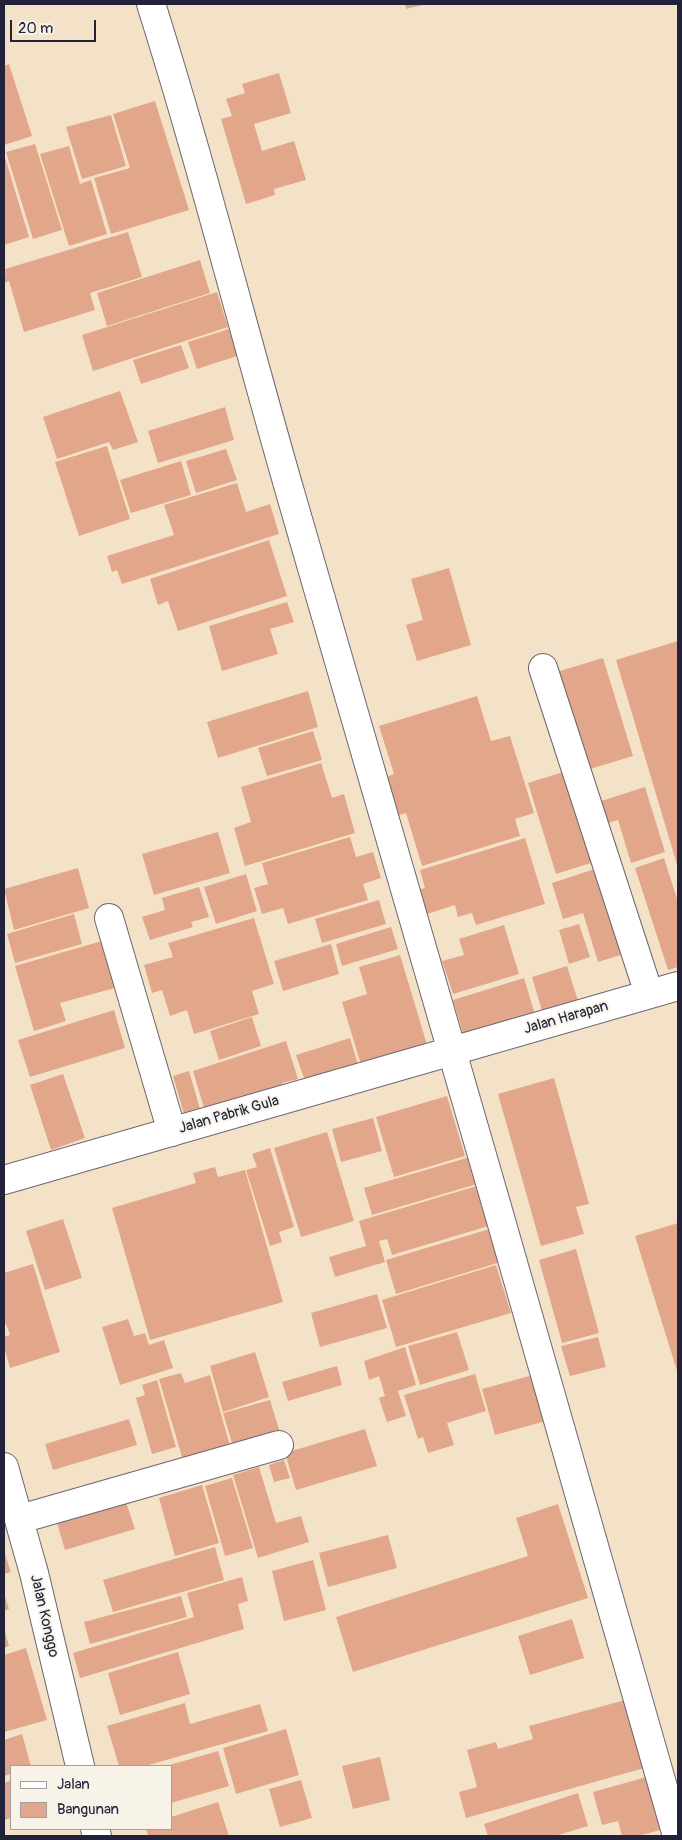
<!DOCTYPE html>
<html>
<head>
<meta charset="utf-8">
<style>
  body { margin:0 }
  #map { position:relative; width:682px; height:1840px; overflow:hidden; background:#f4e2c8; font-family:Pangolin,sans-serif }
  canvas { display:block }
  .frame { position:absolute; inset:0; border:5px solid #22223b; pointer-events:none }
  .legend { position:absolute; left:10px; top:1765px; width:162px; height:65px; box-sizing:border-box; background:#f7f3e8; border:1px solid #a29fa3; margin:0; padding:6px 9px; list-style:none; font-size:15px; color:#22223b }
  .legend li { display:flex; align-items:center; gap:10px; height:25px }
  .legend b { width:25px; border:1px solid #a29fa3 }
  .scale { position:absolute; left:10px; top:20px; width:86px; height:22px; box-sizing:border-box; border:2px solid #22223b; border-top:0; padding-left:6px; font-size:15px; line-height:18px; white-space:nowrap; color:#22223b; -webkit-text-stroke:4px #f7f3e8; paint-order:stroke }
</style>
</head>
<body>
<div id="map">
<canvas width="682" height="1840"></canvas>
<div class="frame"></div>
<ul class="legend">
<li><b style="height:6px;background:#fff"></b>Jalan</li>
<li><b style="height:14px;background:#e2a78b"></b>Bangunan</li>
</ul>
<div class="scale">20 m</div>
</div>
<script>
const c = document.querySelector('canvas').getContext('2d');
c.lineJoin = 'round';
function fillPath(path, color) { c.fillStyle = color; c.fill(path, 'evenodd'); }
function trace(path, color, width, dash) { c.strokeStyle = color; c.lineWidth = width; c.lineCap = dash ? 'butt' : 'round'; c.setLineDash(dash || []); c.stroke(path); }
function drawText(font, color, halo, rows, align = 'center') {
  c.font = font + ' Pangolin,sans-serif'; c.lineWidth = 4; c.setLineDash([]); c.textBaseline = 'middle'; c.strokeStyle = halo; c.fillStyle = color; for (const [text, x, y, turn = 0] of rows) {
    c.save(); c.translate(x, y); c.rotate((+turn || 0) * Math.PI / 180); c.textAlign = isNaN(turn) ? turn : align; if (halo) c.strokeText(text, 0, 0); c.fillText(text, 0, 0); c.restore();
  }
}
fillPath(new Path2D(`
  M405,4h22l-21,5z
  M9,64l23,72 -28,9v-79z
  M279,73l12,40 -37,11 8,27 32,-10 12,39 -32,9 1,6 -29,9 -25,-85 11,-3 -6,-17 19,-6 -3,-9z
  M155,101l34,109 -78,24 -17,-56 36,-10 -17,-54z
  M111,115l15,51 -44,13 -16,-52z
  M35,144l27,86 -29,9 -27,-87z
  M69,146l11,38 11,-4 16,54 -38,12 -29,-92z
  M4,154l25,83 -25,8z
  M128,232l14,45 -52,16 5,17 -71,22 -15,-51 -5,2v-15l3,10 -2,-9z
  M200,260l10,33 -103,33 -10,-33z
  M217,292l11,35 -135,44 -11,-36z
  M229,329l8,27 -40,13 -9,-27z
  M181,345l8,23 -48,16 -8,-24z
  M120,391l18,51 -25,8 -4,-8 -52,17 -14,-42z
  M225,407l9,33 -76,23 -10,-32z
  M107,446l23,73 -51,17 -24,-74z
  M226,449l11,31 -41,13 -10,-32z
  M181,461l10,34 -60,18 -11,-33z
  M237,483l9,29 24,-8 9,30 -157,50 -5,-14 -5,2 -5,-16 67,-21 -10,-30z
  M269,540l18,56 -109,35 -10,-30 -10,4 -8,-26z
  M449,568l22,77 -54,16 -11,-36 17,-5 -12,-41z
  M287,602l7,20 -24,7 8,25 -56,17 -13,-45z
  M678,641v227l-62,-208z
  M603,658l30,98 -53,16 -30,-98z
  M308,691l10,36 -100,31 -11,-36z
  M477,696l14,45 19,-5 24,77 -19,6 5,17 -98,30 -16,-53 -10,3 -12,-38 10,-4 -15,-48z
  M313,731l9,29 -55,16 -9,-28z
  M321,763l11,35 12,-4 11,39 -110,33 -11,-38 17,-6 -10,-35z
  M566,771l28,91 -38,12 -28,-91z
  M645,787l20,65 -34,11 -13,-43 -17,5 -6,-22z
  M218,832l12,41 -76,22 -12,-41z
  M350,837l6,20 17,-5 8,26 -18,6 5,16 -80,24 -5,-16 -21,6 -8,-26 14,-4 -6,-21z
  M525,838l20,66 -69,21 -4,-12 -14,4 -3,-12 -31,10 -8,-25 9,-2 -5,-18z
  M664,858l14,44v65l-10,3 -33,-102z
  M601,867l26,86 -29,9 -15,-49 -20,6 -11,-36z
  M78,868l11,40 -75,22 -10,-41z
  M246,874l11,37 -41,13 -12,-37z
  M199,887l10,30 -18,5 2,5 -43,13 -8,-23 23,-7 -3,-12z
  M379,900l7,24 -64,19 -7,-24z
  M74,914l8,30 -67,19 -8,-29z
  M254,918l20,66 -22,7 7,23 -65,20 -7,-24 -17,6 -8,-26 -10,3 -8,-28 29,-8 -5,-14z
  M579,924l11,33 -21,7 -10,-34z
  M504,925l15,49 -66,20 -11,-33 22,-6 -5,-16z
  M391,927l7,22 -56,17 -6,-22z
  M109,939l13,47 -62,17 6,18 -32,10 -19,-65z
  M331,944l8,30 -56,17 -9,-30z
  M400,955l28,93 -66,20 -20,-66 25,-8 -8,-27z
  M567,966l13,41 -36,11 -12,-41z
  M524,978l12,40 -71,22 -12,-40z
  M114,1010l11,38 -95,29 -12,-37z
  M252,1017l9,29 -42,14 -9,-29z
  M350,1038l9,30 -53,16 -10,-29z
  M286,1041l12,38 -16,4 3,9 -42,13 -2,-9 -37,12 -11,-37z
  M189,1071l11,38 -16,5 -11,-38z
  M63,1074l22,64 -34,12 -21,-65z
  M554,1078l35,126 -13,3 8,27 -43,12 -43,-152z
  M447,1096l18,60 -71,21 -18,-60z
  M373,1118l9,33 -41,11 -9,-33z
  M327,1132l27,89 -53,16 -27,-89z
  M270,1148l24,79 -15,5 3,10 -12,4 -24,-76 11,-3 -5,-13z
  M470,1157l7,27 -105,31 -8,-27z
  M215,1167l3,10 27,-7 38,132 -133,38 -38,-132 84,-25 -3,-10z
  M480,1185l12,40 -100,30 -5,-16 -8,2 6,21 -50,15 -6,-20 37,-11 -7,-25z
  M63,1219l19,59 -37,12 -19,-59z
  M678,1223v151l-43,-138z
  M493,1228l11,33 -108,33 -10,-34z
  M576,1249l23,84 -37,10 -23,-83z
  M33,1264l27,88 -50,16 -6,-21v-10l6,-2 -4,-11h-2v-51z
  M496,1265l15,48 -115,34 -14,-47z
  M377,1294l10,34 -67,19 -9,-34z
  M128,1319l6,17 11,-3 4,12 15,-5 9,28 -53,17 -18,-58z
  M457,1332l12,38 -49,15 -12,-39z
  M598,1337l8,30 -36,9 -9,-30z
  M405,1347l11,38 -18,6 8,25 -19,6 -8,-24 6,-2 -6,-20 -10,4 -5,-19z
  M255,1352l14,45 -46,15 -13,-46z
  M337,1366l5,19 -54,16 -6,-19z
  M181,1373l4,10 25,-8 22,78 -47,14 -26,-88z
  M475,1374l11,37 -39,12 7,22 -26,8 -5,-16 -5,2 -14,-44z
  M533,1375l13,46 -51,14 -13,-46z
  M157,1380l19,67 -24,7 -16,-56 9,-3 -3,-10z
  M270,1400l12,39 -47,14 -12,-40z
  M129,1419l8,26 -84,25 -8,-26z
  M365,1429l12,37 -81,24 -11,-37z
  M284,1460l6,18 -16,4 -5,-17z
  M259,1467l17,56 25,-7 8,26 -51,16 -25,-83z
  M232,1478l21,70 -28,8 -20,-70z
  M202,1485l17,58 -44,13 -16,-58z
  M126,1502l9,27 -70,21 -8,-27z
  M558,1504l30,94 -235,74 -17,-55 192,-61 -12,-38z
  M388,1535l9,33 -69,19 -9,-34z
  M215,1547l9,33 -111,32 -10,-32z
  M4,1551l7,21 -7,2z
  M313,1560l13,50 -42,11 -12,-50z
  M242,1577l6,24 -10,3 6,25 -164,49 -7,-25 121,-36 -7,-24z
  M4,1593l5,16 -5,2z
  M181,1596l6,21 -97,27 -6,-22z
  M572,1619l12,39 -54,17 -12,-39z
  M4,1628l5,18 -5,2z
  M26,1648l21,72 -43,12v-77z
  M178,1652l12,42 -70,21 -12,-42z
  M629,1699l19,68 -182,51 -7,-26 18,-5 -10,-37 29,-8 2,7 35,-10 -4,-13z
  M185,1703l5,21 70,-20 8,27 -123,35h-26l-12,-40z
  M286,1729l13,46 -63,19 -13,-46z
  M22,1734l9,32h-20v8l-7,2v-36z
  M218,1751l11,35 -58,17v-37h-5z
  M380,1757l10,43 -37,9 -11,-43z
  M657,1774l14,53 -33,9h-16l-4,-15 -16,4 -9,-33z
  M11,1780v38l-7,2v-37z
  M301,1780l11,38 -32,9 -11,-38z
  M578,1793l10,33 -33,10h-67l-4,-12z
  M218,1802l11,34h-84l3,-1 -2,-6h25v-12z`), '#e2a78b');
const minor = new Path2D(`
  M151,4c51,161 92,325 139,488 131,447 259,896 387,1344
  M543,668l106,326
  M109,918l63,214
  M4,1180l674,-194
  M4,1467l30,106 46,193
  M20,1519l259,-74
  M95,1829l2,7`);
trace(minor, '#6c656c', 30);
trace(minor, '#fff', 28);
drawText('15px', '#22223b', '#f7f3e8', [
  ["Jalan Harapan",566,1018,-16],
  ["Jalan Pabrik Gula",229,1115,-16],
  ["Jalan Konggo",44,1616,77]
]);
</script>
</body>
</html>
